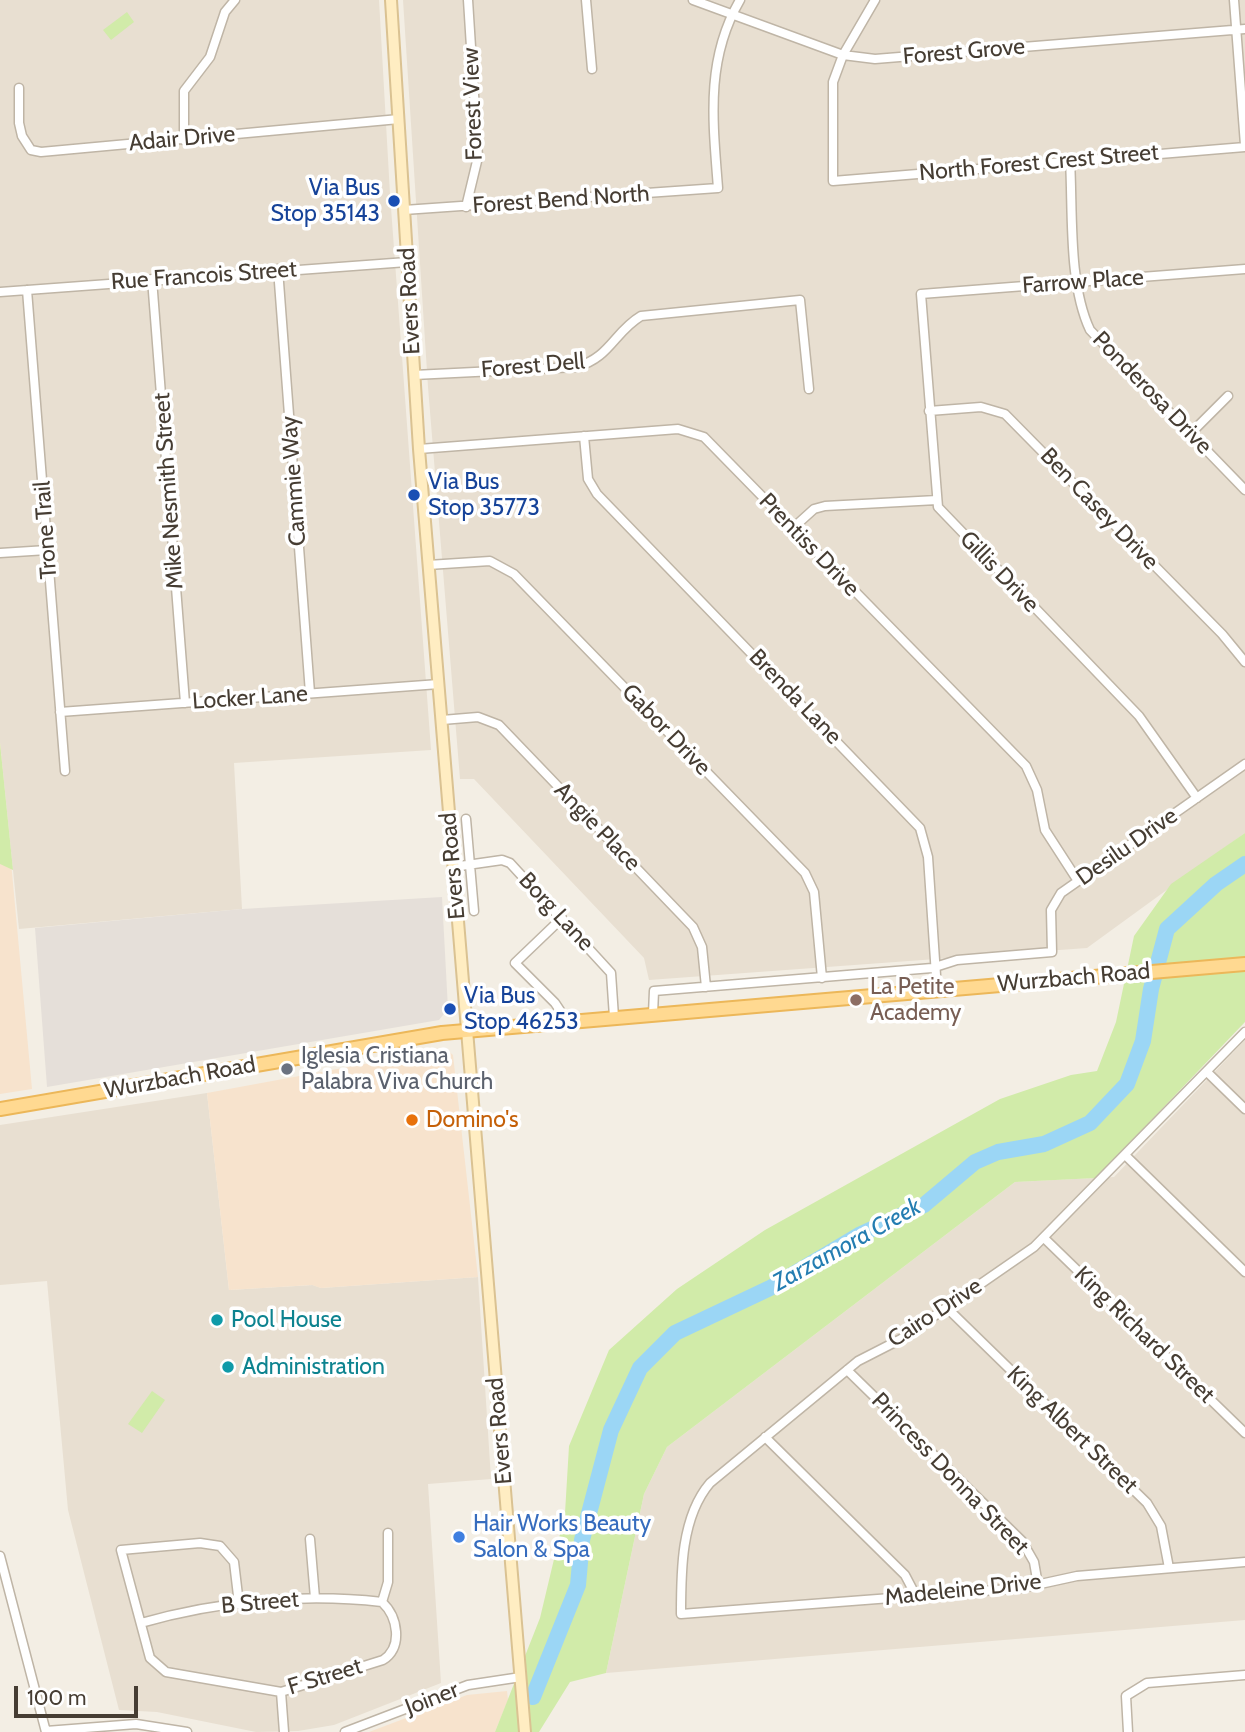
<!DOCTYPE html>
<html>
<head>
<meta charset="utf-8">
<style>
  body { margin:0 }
  #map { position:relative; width:1245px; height:1732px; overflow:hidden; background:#f3eee4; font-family:Cabin,sans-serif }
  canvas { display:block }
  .scale { position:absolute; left:14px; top:1686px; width:124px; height:32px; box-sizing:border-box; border:4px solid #463d33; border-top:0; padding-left:9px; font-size:21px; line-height:24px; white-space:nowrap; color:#463d33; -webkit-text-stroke:5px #fff; paint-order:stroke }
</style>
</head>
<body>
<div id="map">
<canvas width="1245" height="1732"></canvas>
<div class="scale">100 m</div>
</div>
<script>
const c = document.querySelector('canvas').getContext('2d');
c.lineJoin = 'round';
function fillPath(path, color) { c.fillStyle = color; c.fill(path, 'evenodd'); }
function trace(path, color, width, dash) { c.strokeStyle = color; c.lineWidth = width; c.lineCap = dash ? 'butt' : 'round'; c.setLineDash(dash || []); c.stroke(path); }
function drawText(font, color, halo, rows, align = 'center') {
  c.font = font + ' Cabin,sans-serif'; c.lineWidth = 7; c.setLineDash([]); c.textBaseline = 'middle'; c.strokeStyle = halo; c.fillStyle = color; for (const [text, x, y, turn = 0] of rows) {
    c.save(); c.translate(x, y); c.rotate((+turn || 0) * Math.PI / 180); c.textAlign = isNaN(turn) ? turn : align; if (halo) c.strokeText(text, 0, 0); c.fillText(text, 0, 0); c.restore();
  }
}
fillPath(new Path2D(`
  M0,0h379l11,194 41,556 -197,13 8,146 -223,20 -19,-186z
  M403,0h842v833l-158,115 -438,32 -5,-22 -170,-179h-14l-32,-392z
  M1245,1040v580l-639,53 38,-179 23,-47 348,-265 99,-5z
  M207,1093l22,197 84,-5 8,3 157,-11 13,202 -63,5 13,199 -107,42 -36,6 -42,1 -99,-20 -38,-2 -51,-200 -21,-229 -47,4v-160z`), '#e8dfd1');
fillPath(new Path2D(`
  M0,743l32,346 -32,5z
  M446,1049l7,6 25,222 -157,11 -9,-3 -83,5 -22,-197z
  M507,1691l1,9 -13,32h-126l98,-37z`), '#f7e3cd');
fillPath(new Path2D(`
  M442,897l6,112 -9,11 -392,67 -12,-159 207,-19z`), '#e5dfd9');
fillPath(new Path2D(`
  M127,12l7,10 -23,18 -8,-10z
  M0,743l13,127 -13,-6z
  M1245,833v189l-149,156 -81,4 -348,265 -23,47 -38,179 -36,9 -31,50h-44l45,-114 25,-105 4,-67 40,-96 68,-61 88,-59 235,-131 71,-24 26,-4 19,-49 18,-86 37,-52z
  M152,1391l13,9 -23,33 -14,-9z`), '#d1eba9');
trace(new Path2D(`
  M533,1697l45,-112 4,-45 29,-110 29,-62 35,-35 95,-45 89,-53 65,-30 51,-43 23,-10 46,-8 46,-21 37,-39 16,-43 8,-52 16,-60 49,-45 29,-20`), '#9bd6f5', 16);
const street = new Path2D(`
  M586,0l6,69
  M693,0l150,55 32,4 370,-30
  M875,0l-32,55 -10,27v99l412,-34
  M1234,0l11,145
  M19,88v35l3,13 9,14 10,2 358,-33
  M184,140v-49l26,-34 15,-45 10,-12
  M1070,160c3,52 -2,123 20,170l155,160
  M466,207l12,-50 -10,-157
  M404,210l314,-22c-5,-66 -13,-128 22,-188
  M278,269l32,424
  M152,279l33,424
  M27,290l38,481
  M0,292l407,-30
  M414,375l162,-8c34,-9 38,-35 65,-51l159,-16 9,89
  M929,411l52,-4 24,7 217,220 23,28
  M1190,434l38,-38
  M584,436l4,43 9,15 323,334 8,29 9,133
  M419,449l259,-20 26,8 322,329 11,24 8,40 33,51
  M793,528l21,-19 11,-3 112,-6
  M0,553l47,-3
  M428,565l62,-4 24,13 291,299 9,19 8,86
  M60,712l379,-28
  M442,720l36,-3 21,8 194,202 9,20 4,40
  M1197,798l-58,-82 -201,-209 -17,-213 324,-25
  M466,819l8,92
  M453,867l49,-7 8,3 101,110 3,44
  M562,918l-47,45 40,40 12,18
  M653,1014l1,-23 278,-23 25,-8 95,-8 -1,-42 10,-17 184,-129
  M1245,1032l-211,215 -133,92 -43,22 -148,122c-29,34 -29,88 -29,131l341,-26 55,-12 168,-14
  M1207,1072l38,37
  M1125,1155l120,117
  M1044,1238l201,195
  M947,1308l200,195 14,23 8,42
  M847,1370l175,171 12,21 4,23
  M765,1437l140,138 11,21
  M310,1539l5,59
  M0,1556l46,176
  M382,1602l6,-20v-49
  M239,1604l-5,-42 -14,-16 -20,-3 -79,7 29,108 16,14 115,20 102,-32c20,-13 15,-43 -1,-58
  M141,1623c77,-22 161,-30 241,-21
  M281,1692l3,40
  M46,1731l90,-7 51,8
  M345,1732l123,-47 53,-8
  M1128,1732l-2,-36 21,-13 98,-8`);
const secondary = new Path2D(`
  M391,0l28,449 106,1283`);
const primary = new Path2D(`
  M0,1109l442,-76 803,-69`);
trace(street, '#bfb5a6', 11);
trace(secondary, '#dac292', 14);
trace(primary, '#ecb759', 16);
trace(street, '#fff', 8);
trace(secondary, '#ffedc2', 10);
trace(primary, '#ffd991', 12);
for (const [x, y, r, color] of [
  [394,201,7,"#1a4fb4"],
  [414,495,7,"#1a4fb4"],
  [856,1000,7,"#8d6e63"],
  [450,1009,7,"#1a4fb4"],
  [287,1069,7,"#6b7280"],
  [412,1120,7,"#e8710a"],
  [217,1320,7,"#0f9aa8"],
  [228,1367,7,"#0f9aa8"],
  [459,1537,7,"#3f7fe0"]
]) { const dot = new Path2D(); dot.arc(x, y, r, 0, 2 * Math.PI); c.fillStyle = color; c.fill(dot); trace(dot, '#fff', 2.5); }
drawText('23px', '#463d33', '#fff', [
  ["Forest Grove",964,52,-5],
  ["Forest View",473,104,-92],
  ["Adair Drive",182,139,-5],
  ["North Forest Crest Street",1039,163,-5],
  ["Forest Bend North",561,200,-4],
  ["Rue Francois Street",204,276,-4],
  ["Farrow Place",1083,282,-4],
  ["Evers Road",410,301,-93],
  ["Forest Dell",533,366,-5],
  ["Ponderosa Drive",1152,393,46],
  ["Cammie Way",294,481,-94],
  ["Mike Nesmith Street",169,491,-94],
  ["Ben Casey Drive",1099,509,46],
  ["Trone Trail",46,530,-94],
  ["Prentiss Drive",809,545,46],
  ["Gillis Drive",999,572,46],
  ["Brenda Lane",795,697,46],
  ["Locker Lane",250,698,-4],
  ["Gabor Drive",666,730,46],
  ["Angie Place",597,827,46],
  ["Desilu Drive",1127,847,-35],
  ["Evers Road",453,866,-95],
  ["Borg Lane",556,912,47],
  ["Wurzbach Road",1074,978,-5],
  ["Wurzbach Road",180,1078,-10],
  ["Cairo Drive",935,1313,-33],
  ["King Richard Street",1144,1335,44],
  ["King Albert Street",1072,1430,44],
  ["Evers Road",500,1431,-95],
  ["Princess Donna Street",950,1474,46],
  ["Madeleine Drive",963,1590,-6],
  ["B Street",260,1603,-5],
  ["F Street",325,1677,-17],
  ["Joiner",432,1699,-21]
]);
drawText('23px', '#164399', '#fff', [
  ["Via Bus",380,188,"right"],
  ["Stop 35143",380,214,"right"],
  ["Via Bus",428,482],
  ["Stop 35773",428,508],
  ["Via Bus",464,996],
  ["Stop 46253",464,1022]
], 'left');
drawText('23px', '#785e54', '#fff', [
  ["La Petite",870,987],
  ["Academy",870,1013]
], 'left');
drawText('23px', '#5b616d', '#fff', [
  ["Iglesia Cristiana",301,1056],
  ["Palabra Viva Church",301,1082]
], 'left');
drawText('23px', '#c56008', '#fff', [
  ["Domino's",426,1120]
], 'left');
drawText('23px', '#0d838f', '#fff', [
  ["Pool House",231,1320],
  ["Administration",242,1367]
], 'left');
drawText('23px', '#366cbe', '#fff', [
  ["Hair Works Beauty",473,1524],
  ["Salon & Spa",473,1550]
], 'left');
drawText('italic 24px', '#247db1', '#fff', [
  ["Zarzamora Creek",847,1245,-29]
]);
</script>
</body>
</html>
